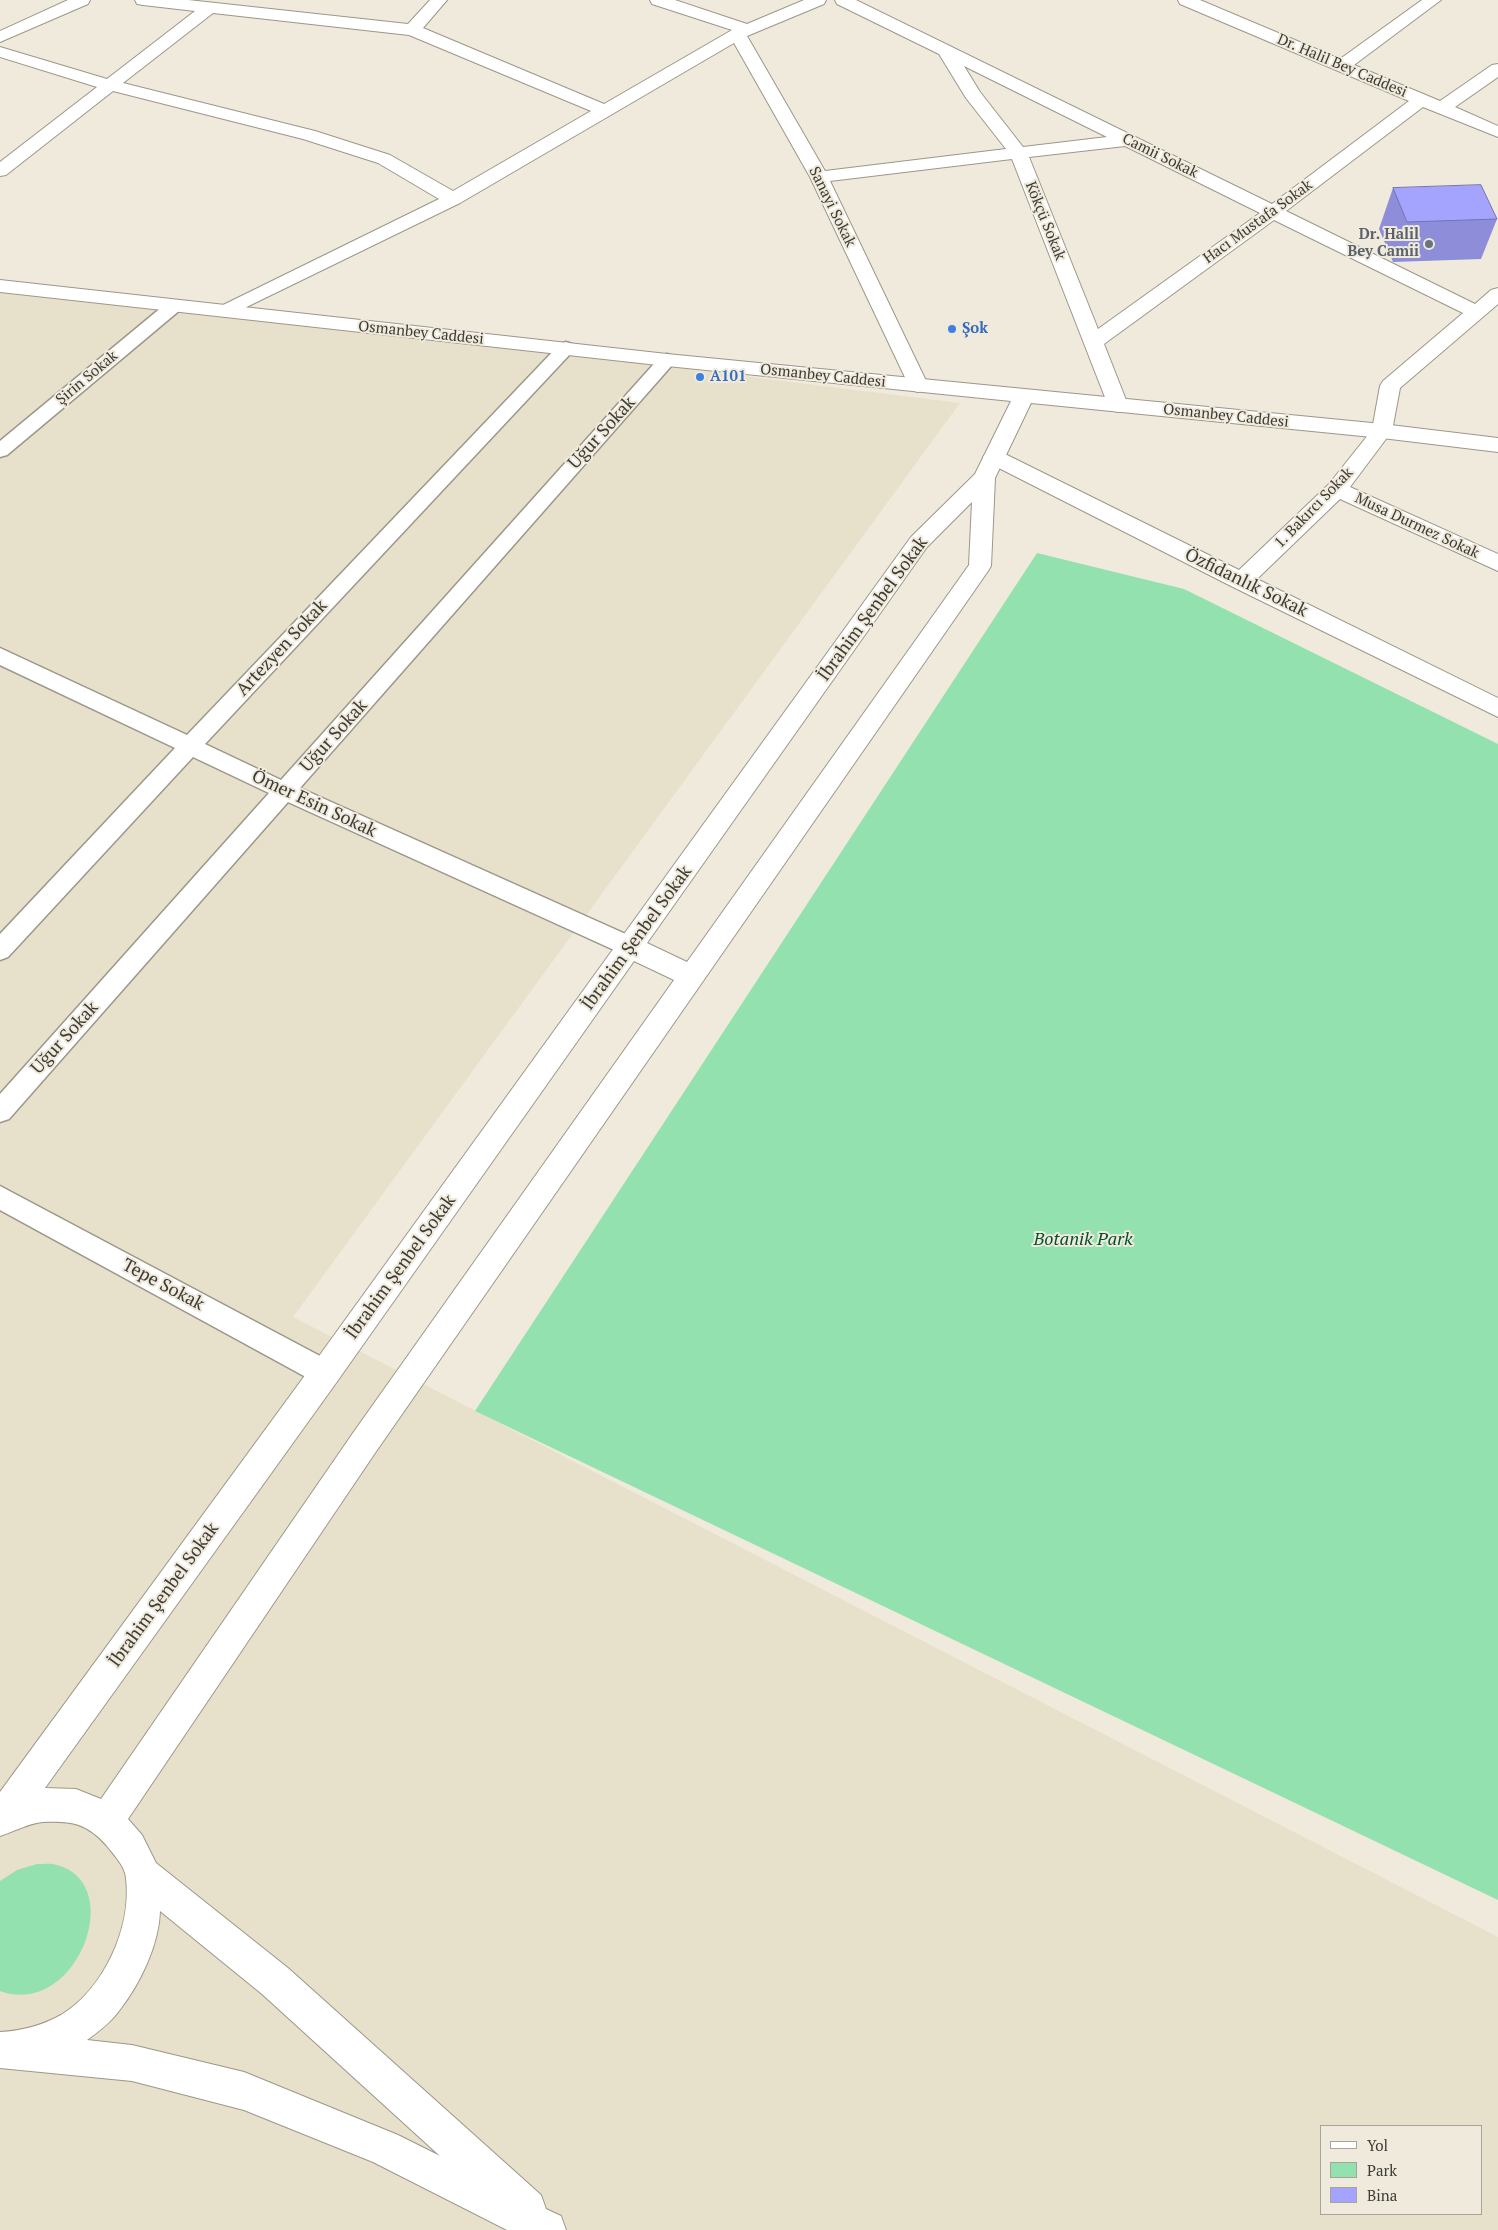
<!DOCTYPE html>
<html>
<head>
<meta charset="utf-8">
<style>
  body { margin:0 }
  #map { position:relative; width:1498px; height:2230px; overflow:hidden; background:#efeadb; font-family:"PT Serif",serif }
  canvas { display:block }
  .legend { position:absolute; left:1320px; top:2125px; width:162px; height:90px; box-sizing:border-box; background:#efeadb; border:1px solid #a8a499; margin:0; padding:6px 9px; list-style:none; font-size:15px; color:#3d3b36 }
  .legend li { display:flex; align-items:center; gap:10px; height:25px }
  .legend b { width:25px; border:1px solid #a8a499 }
</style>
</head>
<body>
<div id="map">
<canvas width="1498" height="2230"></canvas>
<ul class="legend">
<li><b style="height:6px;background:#fff"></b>Yol</li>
<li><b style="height:14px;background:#93e1ae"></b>Park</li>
<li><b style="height:14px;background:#a4a4fe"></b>Bina</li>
</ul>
</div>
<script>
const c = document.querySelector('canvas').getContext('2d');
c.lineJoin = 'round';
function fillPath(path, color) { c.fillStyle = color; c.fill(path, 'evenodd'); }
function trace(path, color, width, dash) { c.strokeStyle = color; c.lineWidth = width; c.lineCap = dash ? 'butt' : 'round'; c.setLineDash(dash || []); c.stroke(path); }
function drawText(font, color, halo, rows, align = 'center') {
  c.font = font + ' "PT Serif",serif'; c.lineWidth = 4; c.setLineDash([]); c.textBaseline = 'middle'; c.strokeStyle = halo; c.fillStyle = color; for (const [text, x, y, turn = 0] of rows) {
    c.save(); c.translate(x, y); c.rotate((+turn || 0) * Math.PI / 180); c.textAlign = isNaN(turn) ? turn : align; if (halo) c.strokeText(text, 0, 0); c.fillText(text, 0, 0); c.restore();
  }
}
fillPath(new Path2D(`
  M0,284l960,119 -667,914 1205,620v293h-1498zM1322,2126h160v88h-160z`), '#e7e0ca');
fillPath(new Path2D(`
  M1037,553l147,36 314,155v1156l-1023,-489z
  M37,1864c6,0 14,-1 20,1 71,19 19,154 -57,126v-110l17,-11z`), '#93e1ae');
const service = new Path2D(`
  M174,301l6,1 3,4 -3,4 -173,145 -7,2v-16l168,-139z
  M566,342l6,2 3,4 -3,4 -367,392 76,36 380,-424 6,-2 6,2 3,4 -3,4 -373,424 339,152 4,7 -4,7 -8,3 -8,-3 -335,-152 -279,317 -9,3v-28l269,-301 -76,-36 -185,200 -8,3v-26l175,-186 -175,-83v-17l187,87 373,-391z
  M0,1186l335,178 4,9 -4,9 -10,4 -10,-4 -315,-172z`);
const minor = new Path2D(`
  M68,0h22l-2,4 -88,38v-11z
  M135,0h53l220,24 22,-24h17l-24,28 181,76 128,-74 -80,-26 -2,-4h25l72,24 57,-24h22l-2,4 -77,32 78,135 181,-22 -40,-51 -27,-44 -102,-50 -2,-4h21l416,204 137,-103 -229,-97 -2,-4h22l140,59 82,-59h19l-87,65 86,36 52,-36 6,-1v13l-43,30 43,19v11l-75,-30 -137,104 189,93 16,-14 7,-2v16l-98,84 -8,43 -42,56 148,67v17l-158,-72 -83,80 241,119v19l-265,-130 -246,-125 -4,-5 4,-5 7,-2 7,2 238,118 90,-86 43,-54 8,-44 3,-5 80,-68 -189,-93 -170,124 24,61 -3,5 -7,2 -7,-2 -3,-5 -96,-246 -182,22 98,204 -3,5 -7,2 -7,-2 -101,-213 -76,-134 -274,160 -234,114 -7,-2 -3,-4 3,-4 220,-108 -61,-36 -75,-24 -190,-48 -107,84 -6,1v-14l97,-75 -97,-30v-10l107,32 88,-68 -52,-6 -6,-1zM213,13l196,22 182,76 -138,80 -63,-36 -75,-24 -192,-48zM964,66l143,71 -84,10 -43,-55zM1125,146l135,67 -162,116 -69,-172z`);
const tertiary = new Path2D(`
  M0,280l667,74 715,70 116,14v14l-116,-14 -351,-35 -36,75 -4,88 -3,5 -613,882 -247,366 14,16 14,28 132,105 253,227 5,14 15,7 5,14h-59l-134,-68 -129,-52 -112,-29 -132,-13v-36c21,-1 41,-6 61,-17 43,-26 71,-88 65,-137 -1,-12 -12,-23 -19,-32 -20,-23 -35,-25 -64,-24 -14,1 -30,10 -43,14v-44l314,-429 597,-826 64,-63 36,-73 -344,-35 -667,-74zM972,502l-3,63 -282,397 -40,-19 280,-396zM634,961l40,19 -321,453 -252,366 -25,-10 -31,-1 291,-405zM160,1911l102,83 178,162 -42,-21 -154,-63 -112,-27 -45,-5c11,-8 24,-18 32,-29 21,-27 40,-66 41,-100z`);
trace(service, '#9c978a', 3);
trace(minor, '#9c978a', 2);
trace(tertiary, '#9c978a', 2);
fillPath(service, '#fff');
fillPath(minor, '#fff');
fillPath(tertiary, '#fff');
fillPath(new Path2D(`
  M1393,188l104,31 -16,40 -88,3 -14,-33z`), '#8d8dda');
const building = new Path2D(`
  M1481,185l16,34 -90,3 -14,-34z`);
fillPath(building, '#a4a4fe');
trace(building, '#7373b2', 1);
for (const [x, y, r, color] of [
  [1429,244,5,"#6b7280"],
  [952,329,5,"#3f7fe0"],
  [700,377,5,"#3f7fe0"]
]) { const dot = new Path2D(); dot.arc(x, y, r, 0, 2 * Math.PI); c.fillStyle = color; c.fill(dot); trace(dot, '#efeadb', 2); }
drawText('15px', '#3d3b36', '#efeadb', [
  ["Dr. Halil Bey Caddesi",1342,66,23],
  ["Camii Sokak",1160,156,26],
  ["Sanayi Sokak",832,207,64],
  ["Kökçü Sokak",1045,221,68],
  ["Hacı Mustafa Sokak",1258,222,-36],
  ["Osmanbey Caddesi",421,333,6],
  ["Osmanbey Caddesi",823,376,6],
  ["Şirin Sokak",87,378,-40],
  ["Osmanbey Caddesi",1226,416,6],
  ["1. Bakırcı Sokak",1314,508,-46],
  ["Musa Durmez Sokak",1417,526,25]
]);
drawText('bold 15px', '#5b616d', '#efeadb', [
  ["Dr. Halil",1419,235],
  ["Bey Camii",1419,252]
], 'right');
drawText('bold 15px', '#366cbe', '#efeadb', [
  ["Şok",962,329],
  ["A101",710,377]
], 'left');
drawText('18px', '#3d3b36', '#efeadb', [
  ["Uğur Sokak",602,433,-48],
  ["Özfidanlık Sokak",1246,583,26],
  ["İbrahim Şenbel Sokak",873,609,-54],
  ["Artezyen Sokak",282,648,-47],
  ["Uğur Sokak",334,736,-48],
  ["Ömer Esin Sokak",314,804,25],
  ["İbrahim Şenbel Sokak",637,938,-54],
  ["Uğur Sokak",65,1038,-48],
  ["İbrahim Şenbel Sokak",401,1267,-54],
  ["Tepe Sokak",163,1285,28],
  ["İbrahim Şenbel Sokak",164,1595,-54]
]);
drawText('italic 18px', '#01522c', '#efeadb', [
  ["Botanik Park",1083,1240]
]);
</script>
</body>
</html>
